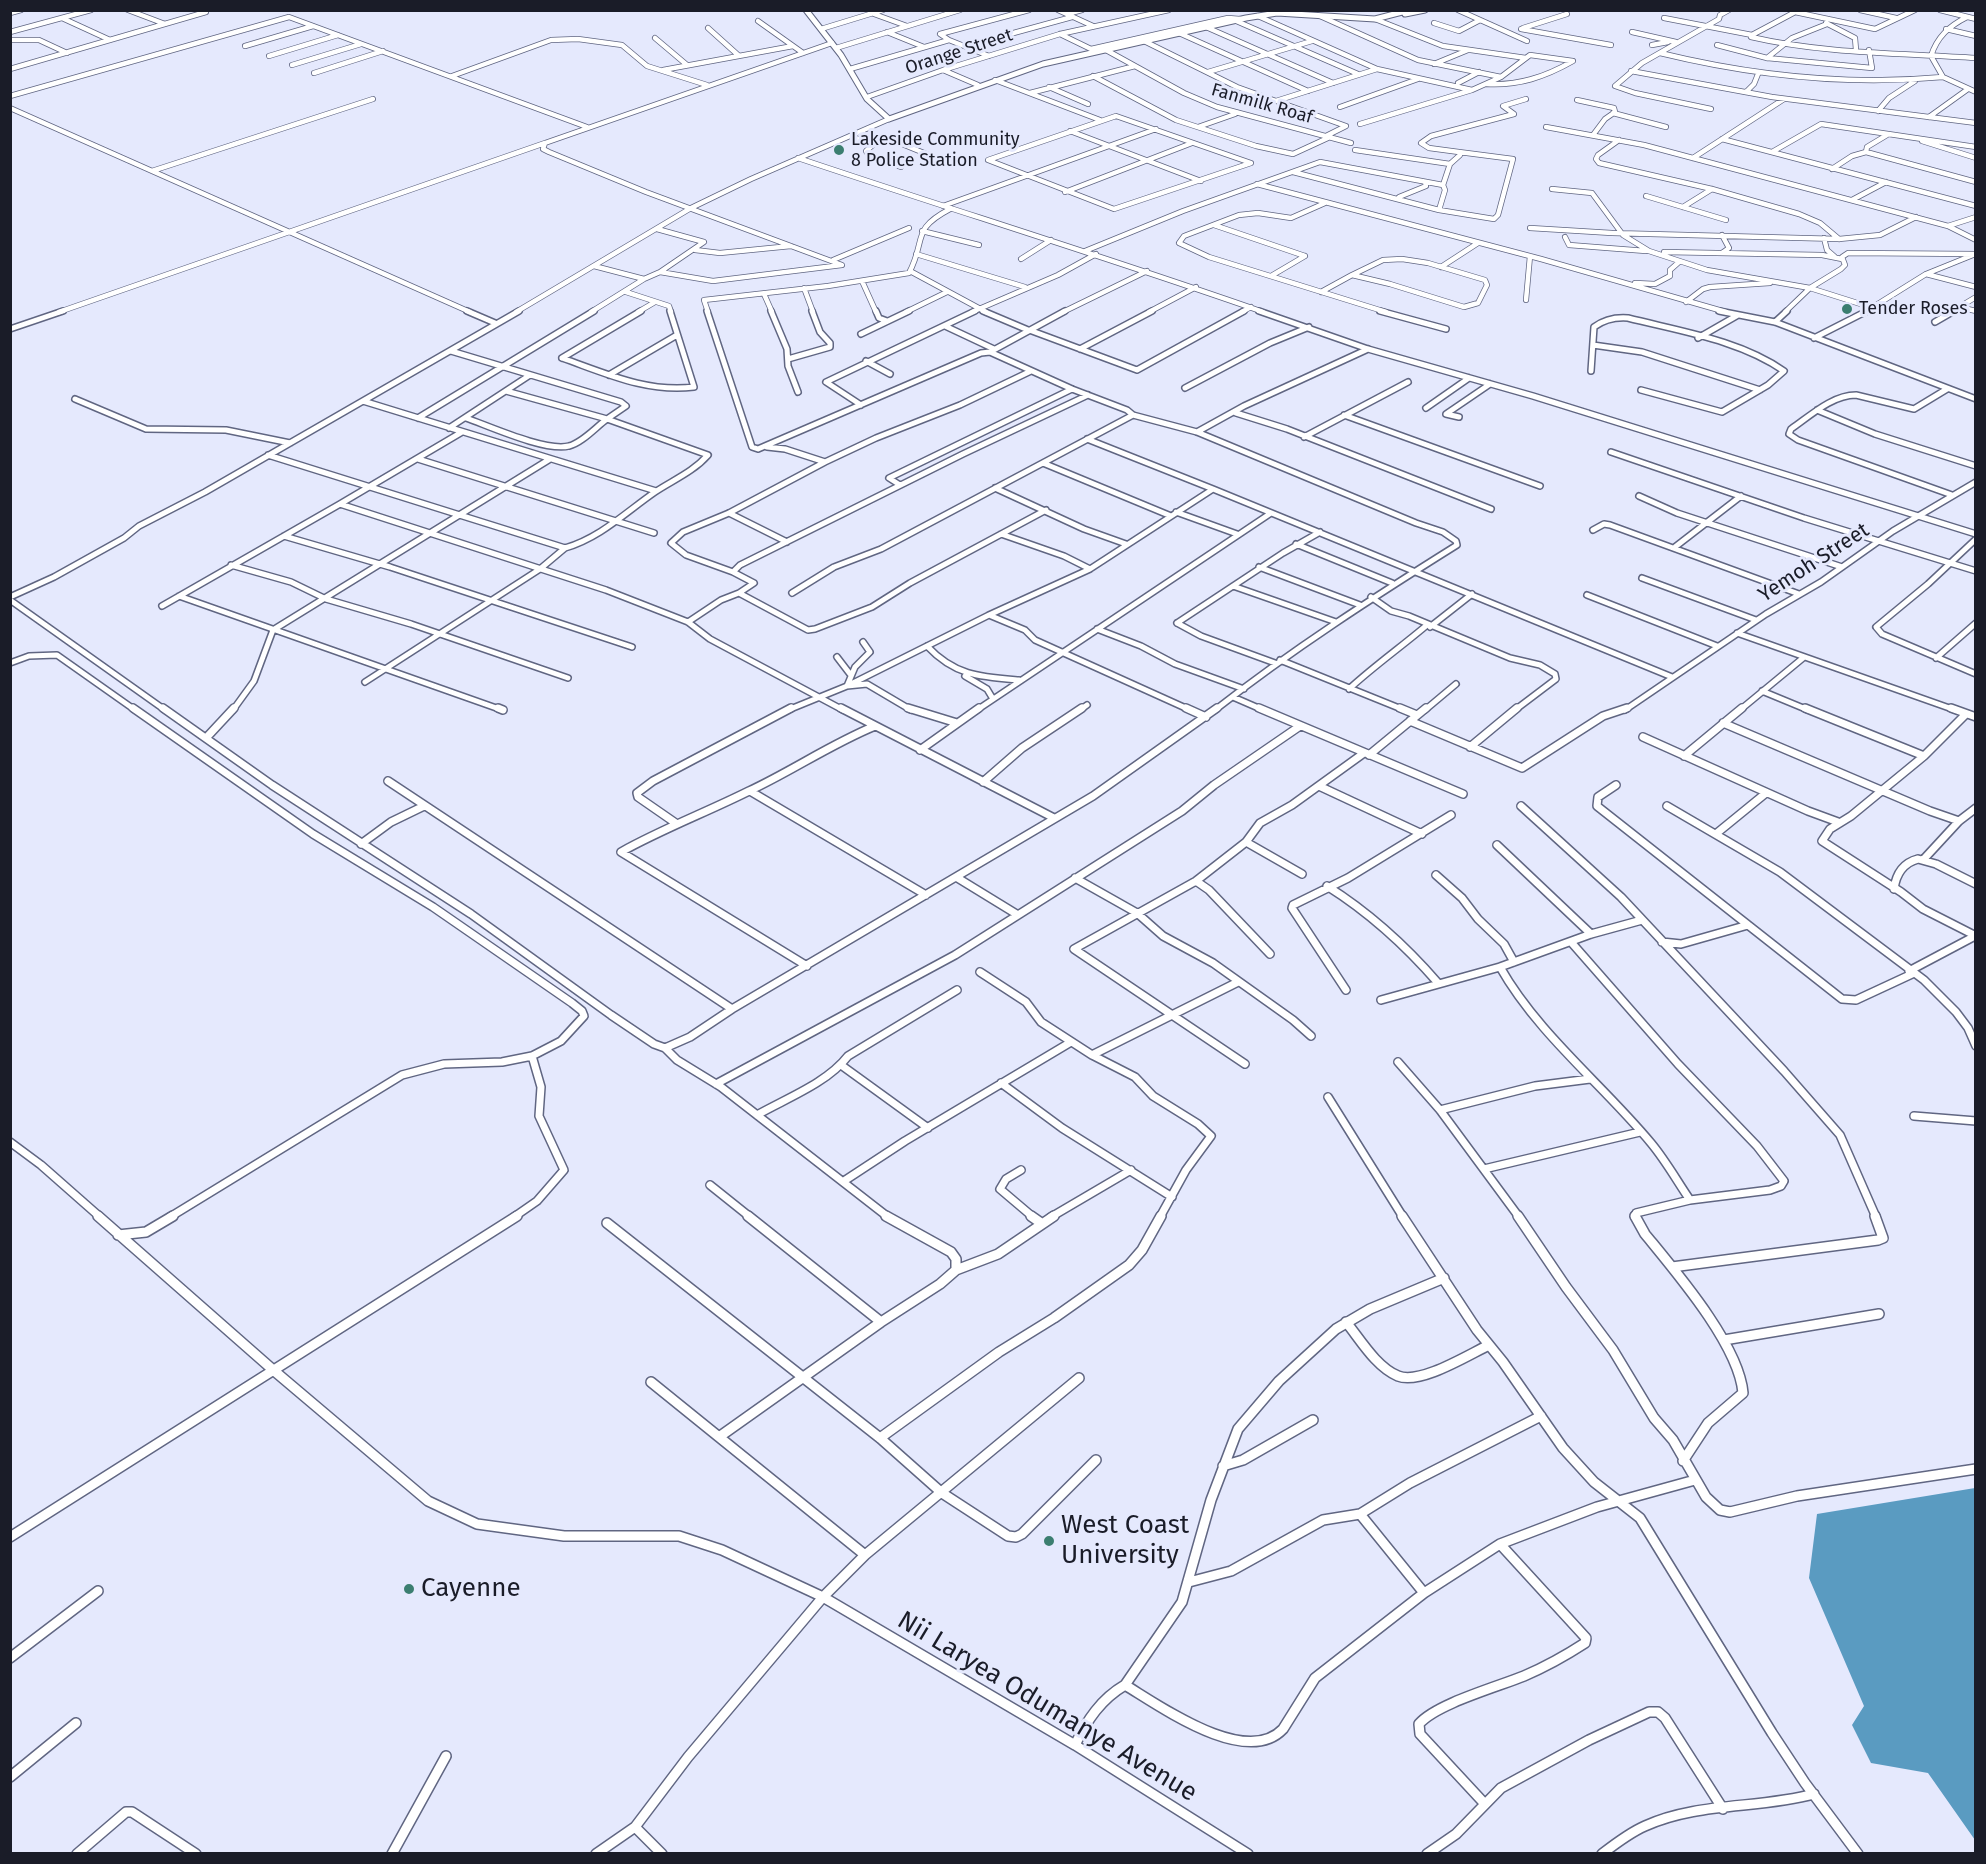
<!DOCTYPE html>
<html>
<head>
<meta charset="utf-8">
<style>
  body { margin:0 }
  #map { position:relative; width:1986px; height:1864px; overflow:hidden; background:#e5e9fd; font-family:"Fira Sans",sans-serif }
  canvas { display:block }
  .frame { position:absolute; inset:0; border:12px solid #1a1c28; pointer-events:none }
</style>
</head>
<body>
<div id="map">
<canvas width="1986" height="1864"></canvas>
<div class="frame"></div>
</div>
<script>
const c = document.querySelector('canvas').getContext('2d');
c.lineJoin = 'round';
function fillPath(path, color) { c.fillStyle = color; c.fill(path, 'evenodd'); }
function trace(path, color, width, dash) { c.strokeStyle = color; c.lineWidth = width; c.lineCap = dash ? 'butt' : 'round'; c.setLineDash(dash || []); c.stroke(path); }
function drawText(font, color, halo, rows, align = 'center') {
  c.font = font + ' "Fira Sans",sans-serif'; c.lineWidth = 6; c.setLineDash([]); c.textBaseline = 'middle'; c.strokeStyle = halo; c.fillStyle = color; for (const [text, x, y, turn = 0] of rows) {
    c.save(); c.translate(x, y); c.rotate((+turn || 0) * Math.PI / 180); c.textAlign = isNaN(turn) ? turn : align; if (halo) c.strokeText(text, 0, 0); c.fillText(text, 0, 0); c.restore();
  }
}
fillPath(new Path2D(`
  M1975,1488h1l-1,352 -47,-67 -57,-10 -19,-38 12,-19 -55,-128 8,-64z`), '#5a9bc1');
const minorFar3 = new Path2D(`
  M128,10l37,14
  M1058,10l35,16
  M1458,10l69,31
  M1860,10l36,8
  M1940,10l36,9
  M1795,12l80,17 40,-19
  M10,13l11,-3
  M874,14l33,12
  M1067,14l15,-4
  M1258,16l119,53 95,21 29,-13 29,-22 43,6c-28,16 -55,25 -87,23
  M1320,16l98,44 83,17
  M1967,17c-18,9 -30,20 -36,39l12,21 33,15
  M62,18l48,22
  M1664,18l88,17 -1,2c73,17 151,16 225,21
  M1375,19l68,27 83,12
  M1234,20l124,54
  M758,21l45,32
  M1434,23l25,8 21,-11
  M1826,23l29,15 1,12
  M1206,27l127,56
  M708,28l30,27
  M1523,28l44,-14
  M821,29l62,-19
  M1521,29l90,16
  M1946,29l30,7
  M10,32l81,-22
  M887,32l37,15
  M1632,32l44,10
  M1179,33l129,58
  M1060,34l33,16
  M1752,35l45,-24
  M655,38l32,27
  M10,40h29l28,13
  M949,40l40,16
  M1144,41l93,46 109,39 -20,10
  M1652,45l16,-3
  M1717,45l50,13 105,10 -3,-18
  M245,46l68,-20
  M966,46l106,-29
  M836,48l124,-38
  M1091,49l137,-31 12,1
  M1106,50l78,43 33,14 134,36
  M1660,53c94,23 186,33 283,24
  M269,56l69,-21
  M1767,58l25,-20 35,-14
  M1434,64l34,-14
  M292,65l69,-21
  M10,69l196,-57
  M850,69l99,-29 -9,-6 89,-24
  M663,70l130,-24
  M943,70l35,15
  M1631,71l141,26 204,26
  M1208,72l104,-31
  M314,73l69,-22
  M452,76l99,-36 27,-1 44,6 25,21 60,19
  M1093,76l83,44 80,26 37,8 37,-17
  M995,80l105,40
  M1458,83l21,-11
  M1049,87l39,17
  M1746,92l8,-8 4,-10
  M1030,93l105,-27
  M10,96l279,-79 298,110
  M867,97l76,-27 117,-36 109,-24
  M1577,100l37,8 1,4 -10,7 -12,16
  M1276,101l101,-32
  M1340,107l78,-28
  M10,108l460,204
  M1711,109l-76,-16 -20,-7 27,-23 77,-44 1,-4 9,-5
  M1878,111l11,-13 26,-17
  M1613,113l53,14
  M1116,116l135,47 -137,46 -126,-49z
  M1929,117l39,-28
  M1360,124l112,-34
  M1198,127l37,-13
  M1546,127l98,18 304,81 28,14
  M1070,131l131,50
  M1887,135l-20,12 -1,5 110,30
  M850,136l21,8 26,-2 32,13
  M1722,139l254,67
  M1619,140l-21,15 -2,4 3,4 113,26 87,25 21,9 19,16
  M1922,141l54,17
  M874,144l-8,7 2,3 33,13
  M1355,150l95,14 10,-9 -1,-3 -30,-4 -8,-5 10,-7 83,-22 -11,-8 23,-7
  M1772,152l49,-28 155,23
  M798,158c155,52 311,100 465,154
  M1693,158l91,-59
  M1832,169l20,-13 14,-4
  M152,171l221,-72
  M1293,172l146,38 55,9 4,-4 15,-56 -54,-7
  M1257,184l284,75 185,53
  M1552,189l40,4 31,42 26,16 58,19 103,18 60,19
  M1065,192l127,-49
  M1646,196l80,24
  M1399,197l27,-11 -1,-4
  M1852,200l34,-18
  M1325,203l-34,15 -33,-5 -19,2 -55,21 -5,7 30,14 177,55
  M943,206l213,-77
  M1683,207l29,-18
  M1439,210l6,-20 -2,-5 7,-21
  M1214,225l91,31
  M1948,226l28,-9
  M1530,228l82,5 227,6 41,-4 36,-18
  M922,231l57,14
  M1722,235l7,13 -7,5
  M1565,237l4,8 77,6
  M1824,238l3,12 8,7
  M695,250l25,3 71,-7
  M1085,251l98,-40 137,-49 123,23
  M1664,252l158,3 20,4
  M916,254l109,33
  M1021,259l30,-19
  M1402,259l26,4 57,17 2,5 -9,18 -14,4 -74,-23 -38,-9 31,-15z
  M833,260l76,-32
  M594,266l50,13 16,-7 44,-30 -47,-13
  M1441,267l37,-24
  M910,271l76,41
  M660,272l53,9 129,-16 -196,-73 -97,-40 -6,-3 2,-6 287,-100
  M1926,274l50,13
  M1271,276l34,-20
  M862,281l14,31
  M1635,283l20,1 15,-8v-6l9,-8
  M804,288l9,24
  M626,292l43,14 2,6
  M1321,292l31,-17
  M764,294l8,18
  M1526,300l4,-44
  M1686,302l17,-13 7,-2 60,-4
  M1959,307l17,4
  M59,312l486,-169
  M516,312l175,-104 60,-29 138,-60
  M591,312l53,-33
  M638,312l17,-10
  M708,312l-4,-12 124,-14 81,-13c18,-34 1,-43 41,-64
  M906,312l41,-20
  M972,312l86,-37 38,-21
  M1063,312l84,-41
  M1149,312l47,-25
  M1242,312l9,-5
  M1785,312l25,-24 31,-19 4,-4 -3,-8 6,-4 128,1
  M1865,312l61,-38 47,-19
  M1951,312l25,-15`);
const minorFar2 = new Path2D(`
  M467,311l28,12
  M707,311l45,136 6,2 223,-96 9,-1 75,-41
  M771,311l16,38 1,17 10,26
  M876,311l3,7 8,3
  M983,311l45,19
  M1259,311l109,38 165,47 443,138
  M1380,311l66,18
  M1719,311l56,11 201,77
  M1775,322l12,-11
  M1935,322l19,-11
  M945,326l49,23
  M10,329l53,-18
  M1032,331l105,39 107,-59
  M861,334l48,-23
  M1698,338l40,-23
  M1814,338l53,-27
  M1593,345l49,7 118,38
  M1080,349l72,-38
  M990,352l82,37 55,21 6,5 64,17 219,91 27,9 13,9 1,4c-83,52 -164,104 -242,165
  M562,358c43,15 85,35 132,29l-24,-76
  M562,358l79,-47
  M788,359l42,-12v-4l-10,-11 -8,-21
  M866,361l24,13
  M1591,371l3,-44c11,-8 21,-10 34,-9 51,13 112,22 156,53l-16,14 -46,27 -81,-22
  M609,375l68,-40
  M1185,388l85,-45 39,-16
  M1947,389l-33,20 -58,-14c-24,0 -46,21 -65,34l-2,5 9,6 154,55
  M75,399l71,30 80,1 64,13
  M363,401l293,90
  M861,405l-35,-23 149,-71
  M1426,408l43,-30
  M1817,410l58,24 101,32
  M1236,413l51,16 204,80
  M1344,415l196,71
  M1459,417l-13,-3 44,-30
  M418,418l176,-107
  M466,418c23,8 80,34 103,28 13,-3 27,-19 38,-27l-101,-28
  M449,428l81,-53
  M462,432l-122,72 266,86 82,32 22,17 133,71
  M1197,432l47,-26 124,-57
  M1304,437l104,-55
  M767,447l18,2 40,13
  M1611,452l193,66 172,53
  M268,455l297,93c35,-10 61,-36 90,-56 18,-12 38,-20 53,-37l-101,-36 19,-13 -5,-4 -170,-51
  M418,459l236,74
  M1043,463l128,53
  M900,485l-11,-7 183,-89
  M995,488l89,41 42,15
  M1213,489l459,188
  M1639,496l38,17 165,54
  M1176,512l61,22
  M729,513l58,29
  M1593,530l11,-6 6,1 189,69
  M1001,534l63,22 26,13
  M284,536l106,31 242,80
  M1976,539l-48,45 -52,43 6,7 94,40
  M1296,544l96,39
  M1675,547l66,-51
  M231,565l60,17 35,17 85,25 157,54
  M1259,567l101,38
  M733,572l-47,-17 -15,-12 12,-11 46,-19 96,-51 51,-24 84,-33 71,-34
  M1642,578l114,42
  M1233,586l103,36
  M739,593l15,-10 -21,-11 7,-7 223,-111 125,-59
  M792,593l42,-26 47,-18 252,-134
  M1587,595l130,51
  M179,596l323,114
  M10,597l44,-20 70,-39 15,-12 66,-34 314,-181
  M1371,597l20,14 18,5 101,42 30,7 15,9 1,5 -41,31
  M10,600l155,110
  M162,606l178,-102
  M989,615l36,15 10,10 155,70
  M688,622l33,-22 18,-7 69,37 7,-1 57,-22 38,-24 136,-73
  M1177,623l106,-70 37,-21
  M1177,623l24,13 74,27
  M1430,627l42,-33
  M1097,629l44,17 34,18 69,25
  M1737,633l218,77
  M863,642l7,10 -15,15 -8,19 20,-2 44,26
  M927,646c28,30 54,31 92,34
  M837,657l13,17
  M1936,658l40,-35
  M1280,660l124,50
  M10,663l19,-7 28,-1 78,55
  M965,676l22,13 6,10
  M365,682l175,-113 25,-21
  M1349,689c25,-23 52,-42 78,-64
  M1762,691l46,19
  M1233,697l30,13
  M233,710l21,-29 19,-51 277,-171
  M788,710l59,-24 142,-71 101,-46 123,-80 -126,-50
  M977,710l294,-197
  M1080,710l7,-5
  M1425,710l31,-26
  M1625,710l141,-96 55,-32 72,-51 83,-49
  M1740,710l63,-52`);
const minorFar1 = new Path2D(`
  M133,708l180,126 120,73 139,96 10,8 2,5 -23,25 -29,15 -30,6 -58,2 -42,11 -232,142
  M163,708l109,77 199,129 140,101 43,29 11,4 12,12 44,27 167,130
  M498,708l5,2
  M841,708l213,110
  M908,708l49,15
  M1186,708l20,9
  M1259,708l204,86
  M1400,708l17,7
  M1805,708l119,48
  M1951,708l25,9
  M1966,714l-42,42 -73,60 -21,13 -8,12 79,51 22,17 53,27
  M1410,721l112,47 81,-52 24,-8
  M1723,723l207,88 29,10
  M207,737l27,-29
  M1643,737l165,74 30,11
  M1470,747l47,-39
  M920,750l59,-42
  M1369,755l57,-47
  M1684,756l58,-48
  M388,781l344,228
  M983,782l39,-34 60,-40
  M1616,785l-18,12 -1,9 245,193 14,1 56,-26
  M1319,786l103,48
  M750,791l176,104
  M1521,806l100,91 163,174 56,64 36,82
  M1667,806l113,66 144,108 32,32 12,16 8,18
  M677,824l-39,-27 -1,-4 16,-12 138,-73
  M1717,833l49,-40
  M1246,842l56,32
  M361,844l30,-22 33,-16 3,1
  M1497,845l94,89
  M1923,860l36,-39 17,-13
  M1436,875l26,23 16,21 26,25 10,18
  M956,877l62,38
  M1075,878l62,35 26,23 50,27 80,57 18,16
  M1196,881l13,9 61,64
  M1327,886c43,27 78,59 111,97
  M1894,889c2,-15 9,-26 24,-30l18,5 40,20
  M1571,942l107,122 79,82 27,35 -3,5 -11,4 -80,10 -54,13 -1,4
  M1662,942l19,2 67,-19
  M807,966l-186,-114c41,-23 86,-40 128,-61 43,-20 82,-47 126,-65
  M1500,967c38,67 102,117 151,176 15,18 26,38 39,57
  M1909,971l66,-35
  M980,972l46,30 15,20 51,33 43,22 18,19 45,28 13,12 -25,34 -26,47
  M1346,990l-54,-82 1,-3 55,-27 103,-63
  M1381,1000l119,-33 91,-33 51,-14
  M665,1048l25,-11 42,-28 361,-213 124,-88
  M1092,1055l146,-73
  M1398,1062l42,48 79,107
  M1245,1064l-171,-115 122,-68 50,-39 14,-19 32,-18 72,-52
  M841,1065l87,63
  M1001,1083l61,45 110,69
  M716,1084l239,-129 227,-144 32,-26 86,-59
  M1328,1097l75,120
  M1440,1110l95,-24 55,-7
  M757,1115c30,-17 70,-32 91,-59l109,-66
  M1914,1116l62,5
  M10,1142l31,23 59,52
  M1484,1169l156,-37
  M1021,1170l-15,9 -6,10 33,28
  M844,1181l61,-40 166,-99
  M710,1185l40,32
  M514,1217l23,-16 27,-31 -25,-54 2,-29 -9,-31
  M1051,1217l80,-47`);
const minor = new Path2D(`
  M98,1216l174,153 156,132 49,23 87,12h115l43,14 101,47 252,148 173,109
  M748,1216l133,106
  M886,1216l65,36 5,7v11
  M1031,1216l10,7
  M1402,1216l75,114 26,32 60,86 31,34 46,36 132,215 33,50 53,71
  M1518,1216l48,71 47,63 41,68 19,22 33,57 14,13 10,2 67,-16 179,-27
  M1635,1216l10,18c31,38 94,111 98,159l-35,30 -25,38
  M607,1223l273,215 62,55 66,43 8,1 6,-3 74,-74
  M118,1235l28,-3 27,-16
  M1672,1267l206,-27 5,-2 -8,-22
  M1444,1278l-74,31 -34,20 -57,52 -41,48 -27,71 -29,102 -57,83c35,21 121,83 158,44l32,-51 109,-85 76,-49 97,-37 98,-27
  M1346,1322c14,17 30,45 52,54 22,9 70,-21 91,-31
  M1724,1340l155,-26
  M719,1437l162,-115 59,-38 16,-14 42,-16 56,-38
  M880,1438l119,-86 55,-34 75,-53 13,-15 19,-34
  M1223,1466l20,-6 70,-40
  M1360,1514l64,79
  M10,1537l507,-321
  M865,1555l214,-177
  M1189,1582l42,-11 92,-51 37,-6 50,-31 131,-67
  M10,1658l88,-67
  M1075,1745c12,-25 26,-46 50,-60
  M10,1777l66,-54
  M1484,1803l-64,-69 -1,-10c17,-20 78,-37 105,-48 21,-9 41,-20 61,-33l1,-5 -86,-94
  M635,1827l27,27
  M77,1854l49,-42h6l64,42
  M392,1854l54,-98
  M596,1854l39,-27 53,-70 135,-160 42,-42 -214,-173
  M1427,1854l29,-20 45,-46 88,-48 60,-28h9l7,6 58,91
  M1602,1854c13,-10 27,-21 43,-28 52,-24 114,-17 169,-32`);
const tertiary = new Path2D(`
  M806,10l35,45 26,44 22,20 154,-55 203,-46 31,-5 98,6 35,-9
  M1405,14l20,-4`);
trace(minorFar3, '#606682', 6);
trace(minorFar2, '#606682', 8);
trace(minorFar1, '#606682', 10);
trace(minor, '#606682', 12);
trace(tertiary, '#606682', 7);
trace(minorFar3, '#fff', 4.5);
trace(minorFar2, '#fff', 5);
trace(minorFar1, '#fff', 7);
trace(minor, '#fff', 9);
trace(tertiary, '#fff', 5);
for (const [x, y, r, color] of [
  [839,150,6,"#3b7e70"],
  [1847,309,6,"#3b7e70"],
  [1049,1541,6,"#3b7e70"],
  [409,1589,6,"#3b7e70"]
]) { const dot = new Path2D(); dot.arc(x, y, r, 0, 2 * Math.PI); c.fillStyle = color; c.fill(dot); trace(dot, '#e5e9fd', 2); }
drawText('18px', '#1a1c28', '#e5e9fd', [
  ["Orange Street",959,52,-18],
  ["Fanmilk Roaf",1262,104,16]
]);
drawText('18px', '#1a1c28', '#e5e9fd', [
  ["Lakeside Community",851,140],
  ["8 Police Station",851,161],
  ["Tender Roses",1859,309]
], 'left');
drawText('21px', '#1a1c28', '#e5e9fd', [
  ["Yemoh Street",1814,563,-33]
]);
drawText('26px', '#1a1c28', '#e5e9fd', [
  ["West Coast",1061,1526],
  ["University",1061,1556],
  ["Cayenne",421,1589]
], 'left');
drawText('26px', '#1a1c28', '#e5e9fd', [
  ["Nii Laryea Odumanye Avenue",1047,1707,31]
]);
</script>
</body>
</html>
